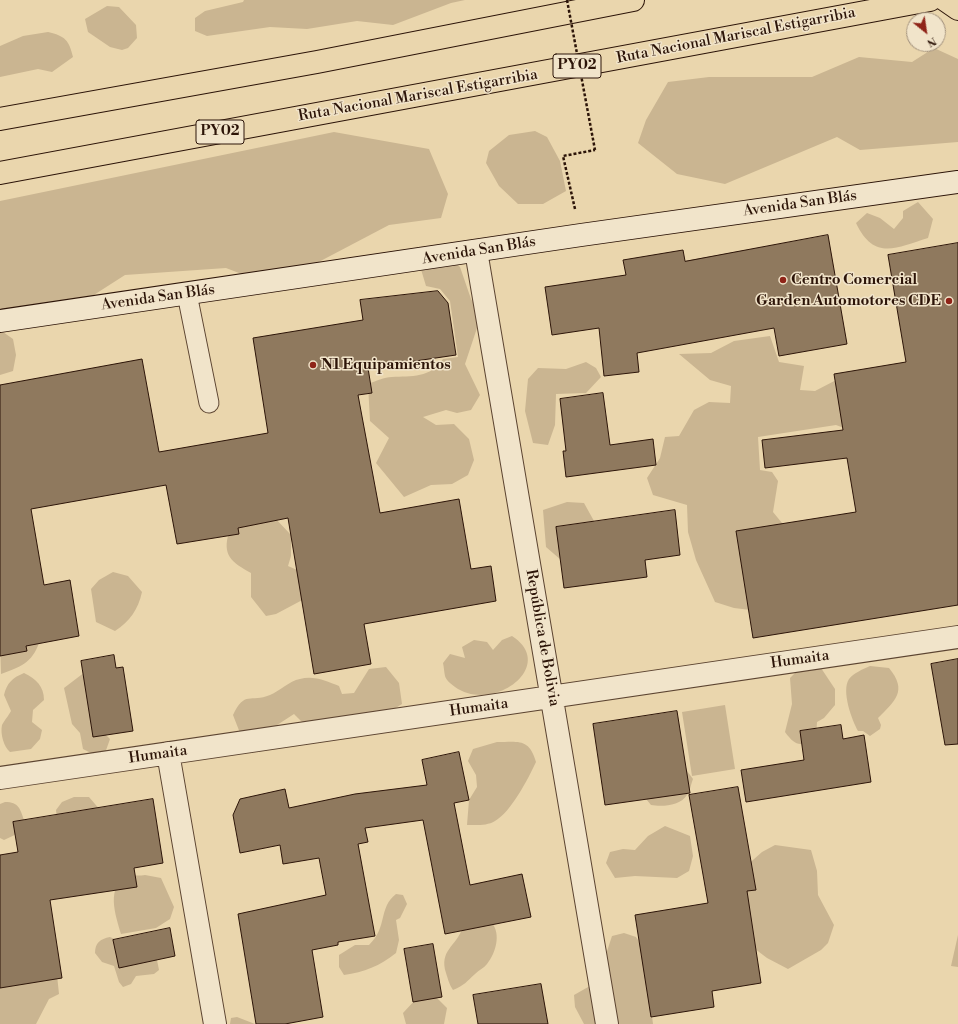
<!DOCTYPE html>
<html>
<head>
<meta charset="utf-8">
<style>
  body { margin:0 }
  #map { position:relative; width:958px; height:1024px; overflow:hidden; background:#ead6ad; font-family:"Libre Bodoni",serif }
  canvas { display:block }
  .north { position:absolute; left:906px; top:12px; width:40px; height:40px; box-sizing:border-box; background:#f1e4ca; border:1px solid #a2917c; border-radius:50%; rotate:150deg; font-size:11px; font-weight:700; line-height:16px; text-align:center; color:#2c1408 }
  .north::after { content:''; display:block; margin:auto; width:14px; height:18px; background:#8f2418; clip-path:polygon(50% 0,100% 100%,50% 72%,0 100%) }
</style>
</head>
<body>
<div id="map">
<canvas width="958" height="1024"></canvas>
<div class="north">N</div>
</div>
<script>
const c = document.querySelector('canvas').getContext('2d');
c.lineJoin = 'round';
function fillPath(path, color) { c.fillStyle = color; c.fill(path, 'evenodd'); }
function trace(path, color, width, dash) { c.strokeStyle = color; c.lineWidth = width; c.lineCap = dash ? 'butt' : 'round'; c.setLineDash(dash || []); c.stroke(path); }
function drawText(font, color, halo, rows, align = 'center') {
  c.font = font + ' "Libre Bodoni",serif'; c.lineWidth = 3; c.setLineDash([]); c.textBaseline = 'middle'; c.strokeStyle = halo; c.fillStyle = color; for (const [text, x, y, turn = 0] of rows) {
    c.save(); c.translate(x, y); c.rotate((+turn || 0) * Math.PI / 180); c.textAlign = isNaN(turn) ? turn : align; if (halo) c.strokeText(text, 0, 0); c.fillText(text, 0, 0); c.restore();
  }
}
fillPath(new Path2D(`
  M244,0h221l-14,3 -58,22 -36,-4 -50,8 -37,-2 -63,9 -12,-5v-13l10,-7 38,-9z
  M107,6l12,1 17,18 1,13 -9,10 -6,2 -12,-3 -22,-15 -3,-13z
  M48,32c17,4 21,8 25,25l-21,15 -14,-3 -38,8v-31l23,-10z
  M934,48l24,11v83l-98,8 -23,-13 -112,47 -48,-10 -39,-31 8,-23 22,-38 41,-5h103l47,-20 53,5z
  M535,131l12,6 13,24 6,30 -23,13h-25l-19,-18 -13,-23 3,-12 20,-16z
  M334,132l95,17 19,45 -7,24 -52,7 -116,61 -47,-18 -101,7 -64,41 -27,6 -34,-14v-107z
  M918,202l15,17 -5,19c-32,10 -54,23 -72,-15l11,-10 13,5 14,11 9,-11v-7z
  M442,250l18,17 11,32 10,17 -16,48 15,31 -9,15 -14,3 -11,-3 -23,7 13,8 18,-1 15,15 5,21 -6,15 -16,9 -21,1 -27,12 -28,-34 13,-25 -19,-17 -2,-37c8,-3 16,-7 24,-7 19,-1 39,1 51,-18l15,-2 -8,-56 -10,-12 -14,-3 -6,-20z
  M3,332l10,7 3,16 -3,16 -13,4v-42z
  M770,336l9,26 25,4 -4,24 15,1 27,-14 10,54 -16,-6 -78,12 2,33 12,2 6,9 -5,31 18,22 -32,77 -25,-3 -19,-6 -19,-42 -8,-28 -1,-27 -34,-10 -6,-17 13,-20 5,-21 14,-1 15,-26 15,-8 21,1 1,-17 -21,-6 -31,-26 32,-1 23,-12z
  M586,362l10,6 5,9 -15,16 -30,1 -1,31 -7,20 -15,-2 -8,-32 3,-32 10,-11 28,1z
  M567,502l17,1 10,18 4,23 -37,16 -15,-13 -3,-37z
  M274,517l17,18v21l-3,10 16,7 4,24 -32,17 -10,2 -15,-19v-24c-20,-11 -29,-18 -22,-41l20,-12z
  M113,572l15,4 14,16c-4,18 -12,29 -27,39l-19,-9 -5,-33 8,-9z
  M512,636c46,30 -19,78 -57,51 -4,-3 -9,-7 -10,-11 -1,-4 -1,-9 -2,-13l7,-9 15,4 -3,-11 12,-7 13,2 6,8 9,-10z
  M0,639l39,4c-7,20 -19,24 -38,31z
  M870,666l19,2c19,23 6,33 -11,50l3,7 -1,4 -10,7 -7,-5h-5c-6,-11 -17,-40 -9,-52 5,-6 14,-10 21,-13z
  M386,667l13,16 3,21 -16,10 -64,16 -21,-9 -7,-7 -20,13 -34,6 -7,-18c12,-25 17,-12 37,-20 10,-4 19,-14 30,-16 13,-4 27,2 39,7l3,8 12,-1 15,-24z
  M802,668h19l14,21v16l-11,13 -7,4 -1,15c-15,10 -20,10 -31,-5l7,-28 -2,-26 5,-5z
  M85,672l14,56 11,11 -6,17 -9,-1 -12,-6 -3,-16 -8,-9 -8,-36z
  M24,673c12,6 20,13 20,27l-11,10 -1,12 10,8 -2,9 -9,10 -21,3c-6,-5 -10,-18 -8,-27 2,-4 7,-10 9,-14l-7,-16c3,-12 8,-17 20,-22z
  M725,705l10,64 -43,7 -10,-64z
  M497,742c22,0 32,-4 39,20 -8,17 -25,50 -41,59 -8,5 -19,4 -28,4l2,-25 8,-13 -1,-12 -8,-14 5,-12z
  M679,760l14,19c-2,5 -3,12 -6,16 -7,11 -25,12 -36,10l-9,-11z
  M74,797h15l12,14 -44,8 -1,-9 6,-8z
  M5,802c14,0 15,7 19,18l-5,13 -15,7 -4,-2v-34z
  M665,826l25,10 3,20 -4,15 -12,7 -42,-2 -20,2 -9,-15 4,-11 13,-3 12,1 13,-14z
  M775,845l36,5 6,21 1,24 16,30 -6,18 -7,7 -33,19 -21,-11 -21,-16 -1,-75 17,-15z
  M145,875l16,3 13,29 -4,12 -14,9 -35,6c-5,-18 -17,-49 9,-58 4,-1 11,0 15,-1z
  M396,894l7,1 4,9 -7,14 -4,2 3,20 -3,13c-16,13 -32,19 -52,22l-5,-8v-12l16,-10h14c19,-18 9,-37 27,-51z
  M492,923c9,11 4,30 -5,41 -3,4 -8,6 -12,10 -9,8 -10,11 -22,16 -4,-6 -5,-11 -7,-17 -7,-23 10,-26 17,-46z
  M624,933l12,4 7,11 10,76h-69l-9,-17 -1,-12 23,-13 15,-46z
  M958,935v32l-7,-1z
  M110,937l40,18 7,5 2,10 -5,4 -18,2 -5,8 -8,3 -4,-5 -5,-16 -12,-4 -7,-9c0,-10 5,-14 15,-16z
  M0,973l57,2 2,19 -10,5 -13,25h-36z
  M435,996l12,12 -3,16h-38l-3,-11 13,-14z
  M237,1017l18,7h-25l1,-6z`), '#cab591');
const building = new Path2D(`
  M828,235l19,109 -68,12 -5,-28 -137,25 2,19 -35,4 -5,-48 -47,7 -7,-48 81,-12 -3,-15 60,-10 2,11z
  M958,243v362l-205,33 -17,-107 120,-19 -9,-54 -82,10 -3,-28 81,-10 -9,-56 72,-12 -18,-107z
  M438,291l10,12 8,52 -88,13 4,25 -14,2 22,118 79,-14 12,70 20,-3 5,35 -132,23 7,40 -57,10 -26,-156 -50,10 1,6 -62,10 -11,-59 -135,24 13,76 26,-5 9,56 -53,10 1,5 -27,5v-271l142,-26 17,93 109,-19 -15,-95 110,-18 -3,-20z
  M603,393l7,52 43,-6 3,26 -90,12 -3,-26h3l-6,-52z
  M675,510l5,45 -35,5 2,17 -83,11 -8,-61z
  M114,655l2,13 7,-1 10,64 -40,6 -12,-76z
  M958,659v85l-13,1 -14,-81z
  M677,711l13,82 -85,12 -12,-81z
  M841,725l2,14 21,-4 7,47 -125,20 -5,-32 63,-10 -4,-29z
  M459,752l10,48 -15,3 16,82 52,-11 9,43 -86,17 -22,-114 -58,8 3,14 -10,2 17,92 -37,6v3l-26,5 11,67 -38,7h-29l-18,-110 88,-19 -7,-37 -36,6 -3,-19 -40,8 -7,-38 7,-16 45,-10 4,19 66,-14 72,-9 -5,-25z
  M738,787l18,103 -9,1 14,92 -49,8 2,16 -63,10 -16,-102 73,-12 -19,-108z
  M153,799l10,64 -29,5 3,19 -87,13 12,78 -62,10v-133l18,-3 -5,-30z
  M170,928l5,28 -56,12 -6,-28z
  M433,944l9,53 -29,5 -9,-53z
  M541,984l7,40h-70l-5,-29z`);
fillPath(building, '#8f795e');
trace(building, '#2c1408', 1);
const lane = new Path2D(`
  M187,294l22,109`);
const street = new Path2D(`
  M476,251l131,773
  M168,753l47,271
  M0,778l958,-141`);
const secondary = new Path2D(`
  M0,321l581,-86 377,-53`);
const highway = new Path2D(`
  M945,0l13,9
  M0,119l317,-57 316,-62
  M0,173l930,-173`);
trace(lane, '#5c4431', 21);
trace(street, '#5c4431', 24);
trace(secondary, '#2c1408', 24);
trace(highway, '#2c1408', 24);
trace(new Path2D(`
  M575,209l-12,-53 32,-6`), '#2c1408', 2.5, [3, 2]);
trace(lane, '#f1e4ca', 19);
trace(street, '#f1e4ca', 22);
trace(secondary, '#f1e4ca', 22);
trace(highway, '#ead6ad', 22);
trace(new Path2D(`
  M567,0l28,150`), '#2c1408', 2.5, [3, 2]);
for (const [x, y, r, color] of [
  [783,280,4,"#8f2418"],
  [949,301,4,"#8f2418"],
  [313,365,4,"#8f2418"]
]) { const dot = new Path2D(); dot.arc(x, y, r, 0, 2 * Math.PI); c.fillStyle = color; c.fill(dot); trace(dot, '#f1e4ca', 1.5); }
for (const [x, y, w] of [
  [577,66,48],
  [220,132,48]
]) { const box = new Path2D(); box.roundRect(x - w / 2, y - 12, w, 24, 3); c.fillStyle = '#f1e4ca'; c.fill(box); trace(box, '#2c1408', 1); }
drawText('bold 14px', '#2c1408', null, [
  ["PY02",577,66],
  ["PY02",220,132]
]);
drawText('15px', '#2c1408', '#f1e4ca', [
  ["Ruta Nacional Mariscal Estigarribia",736,36,-11],
  ["Ruta Nacional Mariscal Estigarribia",418,96,-10],
  ["Avenida San Blás",800,204,-8],
  ["Avenida San Blás",479,251,-9],
  ["Avenida San Blás",158,298,-8],
  ["República de Bolivia",542,638,80],
  ["Humaita",800,660,-8],
  ["Humaita",479,708,-8],
  ["Humaita",158,755,-8]
]);
drawText('bold 15px', '#2c1408', '#f1e4ca', [
  ["Centro Comercial",791,280],
  ["Garden Automotores CDE",941,301,"right"],
  ["N1 Equipamientos",321,365]
], 'left');
</script>
</body>
</html>
